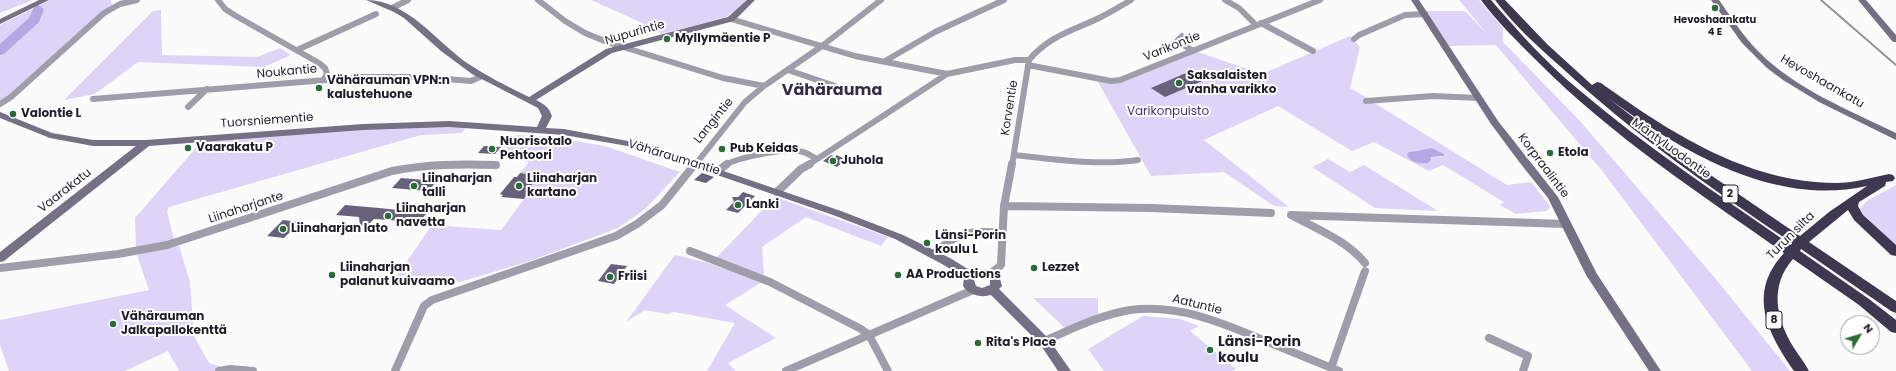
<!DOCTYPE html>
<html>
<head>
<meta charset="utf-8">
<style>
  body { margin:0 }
  #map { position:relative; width:1896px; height:371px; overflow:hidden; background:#fbfbfb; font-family:Poppins,sans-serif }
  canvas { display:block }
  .north { position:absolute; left:1840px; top:315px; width:40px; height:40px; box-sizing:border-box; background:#fff; border:1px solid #a6a5aa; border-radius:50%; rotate:52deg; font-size:11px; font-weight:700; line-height:16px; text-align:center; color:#211e2a }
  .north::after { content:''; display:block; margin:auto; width:14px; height:18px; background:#2b6c36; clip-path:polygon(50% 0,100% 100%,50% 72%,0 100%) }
</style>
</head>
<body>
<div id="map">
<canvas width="1896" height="371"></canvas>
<div class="north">N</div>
</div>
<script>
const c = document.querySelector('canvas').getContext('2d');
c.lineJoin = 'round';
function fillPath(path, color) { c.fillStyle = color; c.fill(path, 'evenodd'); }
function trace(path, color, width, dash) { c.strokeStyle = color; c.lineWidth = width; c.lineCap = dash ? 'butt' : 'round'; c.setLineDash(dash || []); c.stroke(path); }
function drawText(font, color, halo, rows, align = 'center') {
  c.font = font + ' Poppins,sans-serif'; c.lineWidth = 4; c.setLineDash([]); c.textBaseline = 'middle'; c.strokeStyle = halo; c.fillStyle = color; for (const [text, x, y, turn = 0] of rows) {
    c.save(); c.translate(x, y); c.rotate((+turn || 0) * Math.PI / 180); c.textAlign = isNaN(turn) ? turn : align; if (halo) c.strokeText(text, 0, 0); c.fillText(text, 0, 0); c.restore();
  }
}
fillPath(new Path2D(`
  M0,0h33l-33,13z
  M50,0h61l1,8 -112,96v-79z
  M591,0h156l-12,11 -11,7 -63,16 -3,-4z
  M1459,0h20l24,28v14l77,79 135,157 75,93h-38l-149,-199 -107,-127 -47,1 -26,-35h42l22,23z
  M161,10l1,45 95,2 23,-9 11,7 -27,12 -126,-5 -43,32 -31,6 89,-89z
  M1350,36l10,11 -10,41 17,10 -1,3 10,3 131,81 24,-3 19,24 -1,3 -3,2 -30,3 -16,-9 4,-3 -61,-37 -14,6 -55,-29 -22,9 -74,-45 -74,34 85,67 -15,-1 -50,-34 -73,4 -54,-96 19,3 79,-32 67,23zM1432,148l12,6 -2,3h-12l-2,6 -16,-10z
  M449,124l18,1 -5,8 -41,2 -252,72 -2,4 7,29 -38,7 -1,-29 60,-69 7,-11z
  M517,135l34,2 54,9 75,26 -36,38 -26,18 -88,33 -70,21 -64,-5 36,-52 69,5 23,-31 13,-24 -17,-2 9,-11 -30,-5z
  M1328,159l22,13 14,-7 74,46 -63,-3 -63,-41z
  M1896,185v63l-32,-31 -4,-9 7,-7z
  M775,197l113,40 -7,9 -75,-29 -44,30 2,28 -49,-16z
  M179,246l11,36 4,54 15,27 26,8h-56l-11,-20 -43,20h-116l-9,-26v-25l149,-30 -12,-35z
  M675,255l30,7 57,20 -37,23 51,33 -48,25 8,8h-29l28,-48 -61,-11 -7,2 -22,-4 -19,12z
  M1033,298h65v21l-30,12z
  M1143,316l37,3 19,7 -9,5 46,38 -4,2h-128l-16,-22z`), '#ddd4f8');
fillPath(new Path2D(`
  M1432,148l12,6v2l-14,1 1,3 -3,3c-8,1 -17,0 -21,-8l2,-3c8,0 14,-3 23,-4z`), '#b6a6e2');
fillPath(new Path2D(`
  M38,5l6,4 -5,13 -35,32 -4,1v-11l29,-26 5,-11z`), '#b6a6e2');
fillPath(new Path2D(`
  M1193,70l14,9 -42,18 -14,-9z
  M484,146l17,1 -6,7 -17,-1z
  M831,155l4,2 2,-2 7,4 -2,1 2,1 -7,6 -14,-6z
  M520,173l17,2 -13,24 -23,-2 2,-2 -3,-1 14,-17h3z
  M702,173l12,4 -8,6 -12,-3z
  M401,178l36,3 -9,10 -36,-3z
  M743,192l12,4 -17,17 -12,-3 8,-8 -2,-5h6z
  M345,205l34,3 48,5 -8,9 -45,-3 -5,5 -9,2 -1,-9 -23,-2z
  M283,220l17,2 -16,16 -17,-2z
  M611,264l16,2 -13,18 -16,-3z`), '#68617c');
trace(new Path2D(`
  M218,0l7,9 11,7 83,47 6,5 2,6 -3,5
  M538,0l27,21 20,12 22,9 116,36 41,8
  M1225,0l14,8 17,17
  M394,7l14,-7
  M731,19l124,37 92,18 68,-14h14
  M1261,23l52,28
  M1182,36l-5,5 16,10
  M1354,39l5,-4 46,-20 20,-1
  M297,50l79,-36
  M885,61l50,-29 69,-32
  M1028,65l83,16 9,-1 200,-80
  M788,70l47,16
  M93,99l270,-22h58l50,4 11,-5
  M1366,101l67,-5 46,2
  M0,104l11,-7 93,-84 16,-9 17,-4
  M188,107l19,-18
  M1014,155c41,4 82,11 124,5
  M438,165h41
  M695,165l50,-63 19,-16 58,-40 59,-46
  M725,165c15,-8 62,-18 78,-13 5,1 9,5 14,7
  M808,165l139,-91
  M1012,165l17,-105c21,-25 44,-29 72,-43 10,-5 20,-11 30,-17`), '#a09daa', 6);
trace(new Path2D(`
  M718,171l9,-7
  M777,192l24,-23 9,-5
  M1004,206l147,2 120,5
  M1291,215l275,9
  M1293,216c24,13 54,25 72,47
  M690,251l80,31 91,47 8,6 19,36
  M933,254c26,-22 35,-24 69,-21
  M0,268l118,-14 49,-9 225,-74c35,-7 69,-7 104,-6
  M990,274l11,-9 3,-59 8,-42
  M1489,338l39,18 -5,15
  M1044,341c28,-12 56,-26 86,-31 49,-7 95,14 138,32 24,10 47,19 71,29
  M1331,368l34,-97
  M219,371l11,-2 23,2
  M395,371l29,-65 8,-6 184,-64 21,-12 25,-19 33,-41
  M786,371l187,-81`), '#a09daa', 8);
fillPath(new Path2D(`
  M39,0h10l-49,24v-5z
  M366,0c41,0 70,41 101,63 20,13 41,24 62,34l77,-48 122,-32 19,-17h8l-21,21 -122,32 -76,47c8,4 13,7 16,16l-6,12 18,1 80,15 197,67 62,24 47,23 21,13c15,-4 28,-2 31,15l-3,3 49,49 23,33h-13l-18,-27 -49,-49c-10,3 -22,0 -28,-9l1,-9 -22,-13 -47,-25 -62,-24 -194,-67 -75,-13 -115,-8 -86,3 -214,16 -145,115 -4,1v-10l136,-106h-43l-43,-8 -50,-20v-6l52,21 41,7h53l217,-16 86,-3 88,6 5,-11 -4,-8 -66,-34 -31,-23 -37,-33 -10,-6zM978,277h9l3,3v5l-8,3 -6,-2 -2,-6z
  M1411,0h8l79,121 60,76 39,77 64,97h-12l-63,-96 -38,-77 -28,-35 -29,-39z
  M1711,0h8c12,17 24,36 39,51 37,38 91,59 138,82v7l-77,-38 -36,-22 -16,-12 -25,-25z
  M1858,0h8l30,35v7h-3z`), '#757083');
fillPath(new Path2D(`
  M1481,0h10c27,31 55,63 87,89 67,57 141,106 213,156l1,-2c-80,-54 -160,-110 -231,-176 -23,-20 -47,-42 -66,-67h10l42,44 45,41 5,-3 4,1c70,50 145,99 234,100 18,0 36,-5 54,-9l4,1 2,3 -2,3 -7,1 -1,4 -26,16 -1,4 5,9 33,30v11l-5,-1 -37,-35 -6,-10 -39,32 87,59v12l-5,-2 -90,-62 -1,2 69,48 27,21v13l-5,-1 -32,-27 -66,-46c-24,27 -17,60 1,89 5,8 11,15 15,23h-15c-27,-39 -47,-78 -10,-118 -85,-60 -172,-117 -245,-190 -20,-20 -41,-40 -58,-63zM1608,98c73,53 166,109 259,88l-38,26 -29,24 -107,-73z`), '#3e3750');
trace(new Path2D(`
  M1821,0l75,65`), '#949298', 2);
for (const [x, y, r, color] of [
  [1715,8,4,"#2b6c36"],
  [667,39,4,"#2b6c36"],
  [1179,83,4,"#2b6c36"],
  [319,88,4,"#2b6c36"],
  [13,114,4,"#2b6c36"],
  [188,148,4,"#2b6c36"],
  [492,149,4,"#2b6c36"],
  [722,149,4,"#2b6c36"],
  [1550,153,4,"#2b6c36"],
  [833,161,4,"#2b6c36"],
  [414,186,4,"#2b6c36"],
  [519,186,4,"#2b6c36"],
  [738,205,4,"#2b6c36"],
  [388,216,4,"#2b6c36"],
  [283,229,4,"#2b6c36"],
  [927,243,4,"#2b6c36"],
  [1034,268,4,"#2b6c36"],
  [332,275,4,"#2b6c36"],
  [898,275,4,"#2b6c36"],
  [610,277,4,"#2b6c36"],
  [113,324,4,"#2b6c36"],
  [978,343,4,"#2b6c36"],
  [1210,350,4,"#2b6c36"]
]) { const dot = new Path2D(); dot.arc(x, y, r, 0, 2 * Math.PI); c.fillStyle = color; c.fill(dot); trace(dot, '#fff', 1.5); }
drawText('bold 10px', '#211e2a', '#fff', [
  ["Hevoshaankatu",1715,20],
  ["4 E",1715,32]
]);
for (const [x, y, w] of [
  [1730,194,16],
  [1774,320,16]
]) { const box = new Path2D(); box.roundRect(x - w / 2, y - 9, w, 18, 3); c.fillStyle = '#fff'; c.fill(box); trace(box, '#211e2a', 1); }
drawText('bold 11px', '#211e2a', null, [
  ["2",1730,194],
  ["8",1774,320]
]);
drawText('12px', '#211e2a', '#fff', [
  ["Nupurintie",635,33,-16],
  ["Varikontie",1172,47,-22],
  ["Noukantie",287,72,-5],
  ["Hevoshaankatu",1822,82,30],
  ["Korventie",1010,108,-81],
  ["Tuorsniementie",267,121,-4],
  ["Langintie",714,121,-51],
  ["Mäntyluodontie",1671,149,36],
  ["Vähäraumantie",674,158,17],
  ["Korpraalintie",1543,166,53],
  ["Vaarakatu",65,191,-38],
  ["Liinaharjante",246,208,-18],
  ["Turun silta",1791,236,-45],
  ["Aatuntie",1197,305,14]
]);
drawText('bold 12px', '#211e2a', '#fff', [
  ["Myllymäentie P",675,39],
  ["Saksalaisten",1187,76],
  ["vanha varikko",1187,90],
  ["Vähärauman VPN:n",327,81],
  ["kalustehuone",327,95],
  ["Valontie L",21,114],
  ["Nuorisotalo",500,142],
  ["Pehtoori",500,156],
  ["Vaarakatu P",196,148],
  ["Pub Keidas",730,149],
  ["Etola",1558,153],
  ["Juhola",841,161],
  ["Liinaharjan",422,179],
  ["talli",422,193],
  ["Liinaharjan",527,179],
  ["kartano",527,193],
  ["Lanki",746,205],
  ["Liinaharjan",396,209],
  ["navetta",396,223],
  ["Liinaharjan lato",291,229],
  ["Länsi-Porin",935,236],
  ["koulu L",935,250],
  ["Liinaharjan",340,268],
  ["palanut kuivaamo",340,282],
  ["Lezzet",1042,268],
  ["AA Productions",906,275],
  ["Friisi",618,277],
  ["Vähärauman",121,317],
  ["Jalkapallokenttä",121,331],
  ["Rita's Place",986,343]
], 'left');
drawText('12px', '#4a3178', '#fff', [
  ["Varikonpuisto",1168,112]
]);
drawText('bold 14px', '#211e2a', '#fff', [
  ["Länsi-Porin",1218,342],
  ["koulu",1218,358]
], 'left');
drawText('bold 16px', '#342d45', '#fff', [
  ["Vähärauma",832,91]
]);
</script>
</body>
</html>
